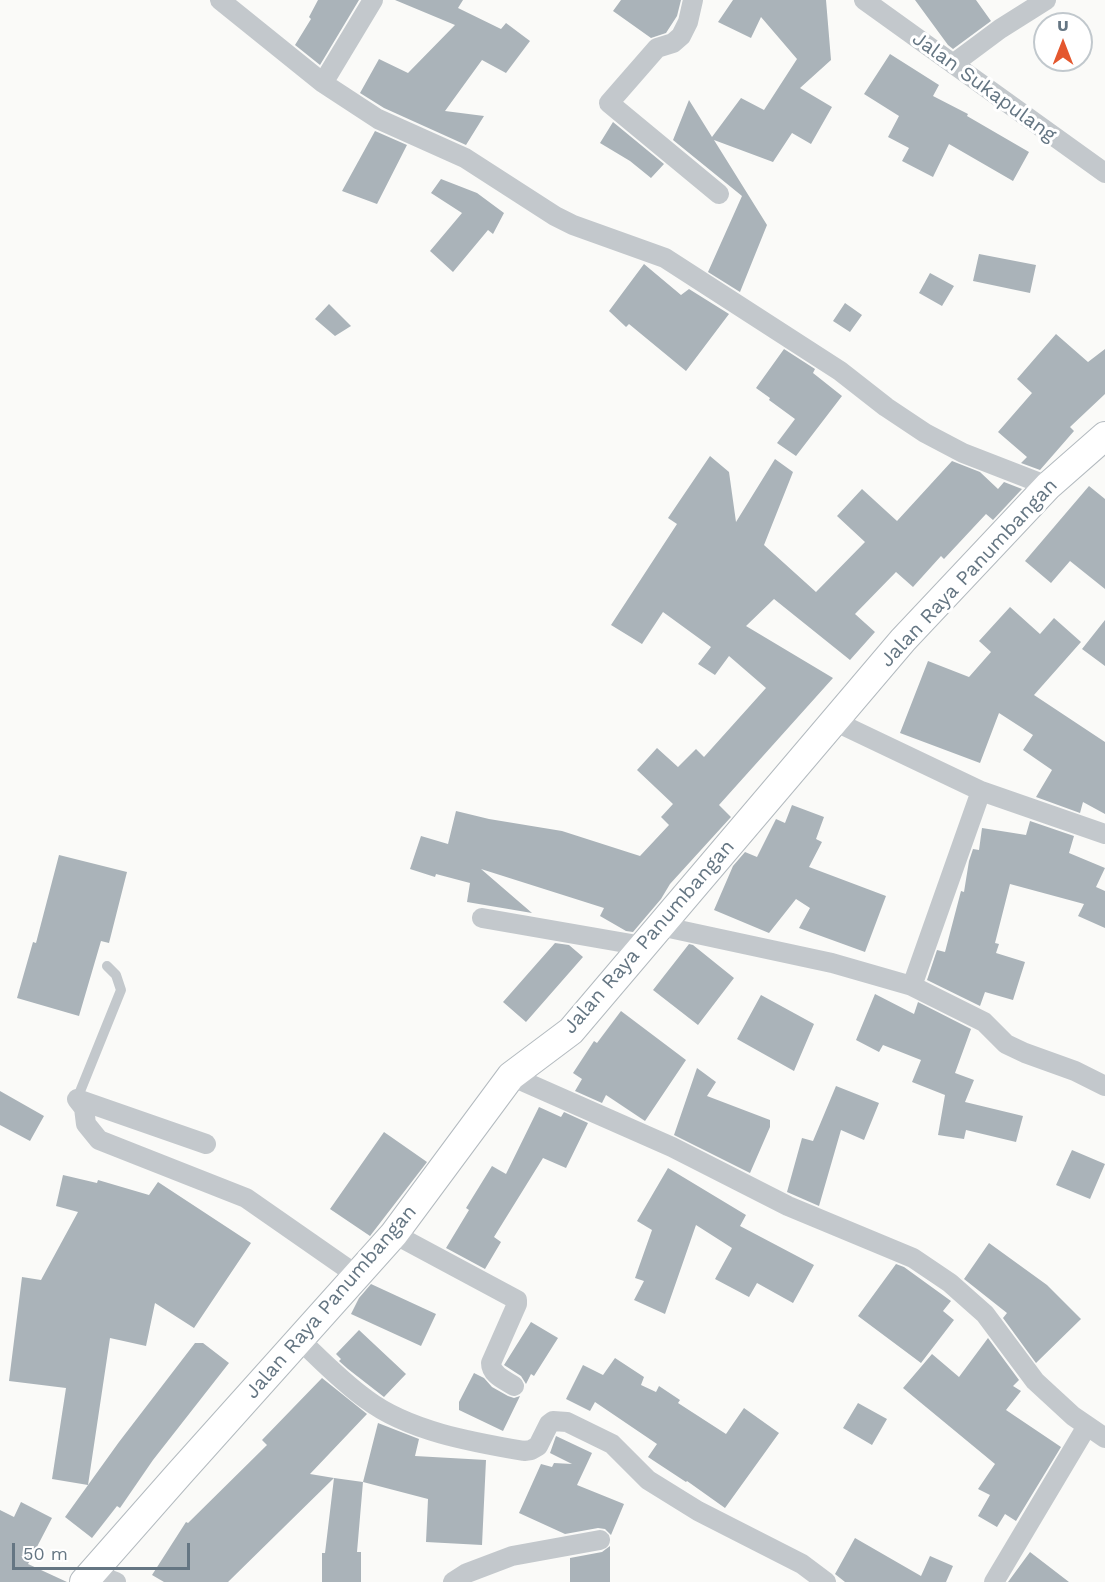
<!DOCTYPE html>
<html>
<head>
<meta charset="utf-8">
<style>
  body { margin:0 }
  #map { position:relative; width:1105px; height:1582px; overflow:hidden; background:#fafaf8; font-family:"Work Sans",sans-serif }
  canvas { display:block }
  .north { position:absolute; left:1033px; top:12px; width:60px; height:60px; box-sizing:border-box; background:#fff; border:2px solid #c1c8cd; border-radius:50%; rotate:0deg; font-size:16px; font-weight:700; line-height:24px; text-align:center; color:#657683 }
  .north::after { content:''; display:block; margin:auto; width:21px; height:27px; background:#e4572e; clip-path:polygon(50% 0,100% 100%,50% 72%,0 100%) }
  .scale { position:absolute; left:12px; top:1543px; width:178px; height:27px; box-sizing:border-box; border:3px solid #657683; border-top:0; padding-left:8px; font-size:18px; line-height:21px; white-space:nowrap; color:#657683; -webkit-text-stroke:4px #fff; paint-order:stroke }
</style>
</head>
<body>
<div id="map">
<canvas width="1105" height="1582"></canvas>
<div class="north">U</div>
<div class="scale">50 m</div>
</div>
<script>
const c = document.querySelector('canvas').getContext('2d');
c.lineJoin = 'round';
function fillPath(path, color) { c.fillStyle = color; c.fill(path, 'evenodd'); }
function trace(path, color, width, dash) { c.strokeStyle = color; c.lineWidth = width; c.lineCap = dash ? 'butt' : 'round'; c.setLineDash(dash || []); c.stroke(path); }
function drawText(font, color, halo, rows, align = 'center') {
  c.font = font + ' "Work Sans",sans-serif'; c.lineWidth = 6; c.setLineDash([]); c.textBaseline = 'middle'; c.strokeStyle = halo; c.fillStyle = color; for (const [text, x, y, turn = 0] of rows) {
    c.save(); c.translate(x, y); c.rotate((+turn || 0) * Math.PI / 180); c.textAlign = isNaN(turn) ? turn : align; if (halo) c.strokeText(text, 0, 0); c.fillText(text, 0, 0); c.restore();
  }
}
fillPath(new Path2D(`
  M318,0h41l-39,65 -25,-20 16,-26 -2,-2z
  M395,0h68l-5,8 43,21 5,-6 24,18 -24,32 -24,-13 -37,51 39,5 -18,29 -82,-37 -24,-15 19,-34 29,14 47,-48z
  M621,0h60l-4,16 -11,17 -15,5 -38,-27z
  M733,0h93l5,60 -31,28 32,19 -21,37 -19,-11 -19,29 -59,-22 53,85 -27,67 -32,-20 34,-76 -69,-56 16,-40 23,37 29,-39 23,12 33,-51 -36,-42 -10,21 -33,-16z
  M915,0h61l15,21 -38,28 -5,-4z
  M890,54l49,31 -6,11 35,18 -1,2 62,36 -16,29 -64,-37 -16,33 -31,-16 7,-13 -21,-11 11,-21 -35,-22z
  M613,122l51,42 -13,14 -21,-17 -30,-18z
  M375,131l32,14 -30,59 -35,-13z
  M441,179l36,14 27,20 -11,21 -5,-4 -35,42 -23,-21 32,-38 -31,-20z
  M979,254l57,11 -6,28 -57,-12z
  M644,264l37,31 8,-6 40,25 -43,57 -57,-47 -3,3 -17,-16z
  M930,273l24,13 -12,20 -23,-13z
  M845,303l17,12 -12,17 -17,-11z
  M329,304l22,22 -16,10 -20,-17z
  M1056,334l32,28 17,-13v45l-35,33 4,4 -34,39 -19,-7 6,-6 -29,-25 34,-39 -15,-14z
  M784,349l31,20 -2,4 29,23 -46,60 -19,-13 18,-24 -26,-19 1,-2 -14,-10z
  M710,456l19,16 7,50 39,-63 18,13 -29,73 52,47 49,-50 -28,-26 25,-27 35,32 55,-60 28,11 18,17 6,-7 18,7 -29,31 -7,-6 -42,45 -3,-3 -28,31 -17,-15 -41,42 20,18 -25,28 -76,-61 -28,27 87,52 -114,127 12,12 -61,67 -9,15 -28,33 -7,-1 -26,-15 4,-8 -123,-39 51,44 -65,-11 3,-19 -34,-9 -1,3 -25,-8 11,-33 27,8 8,-33 33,8 73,12 78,25 29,-31 -8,-8 12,-13 -36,-34 20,-22 21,19 18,-18 8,8 62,-69 -37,-32 -14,19 -17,-11 13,-17 -48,-35 -21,32 -31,-19 66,-101 -9,-6z
  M1089,486l16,13v90l-35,-28 -19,22 -26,-22z
  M1010,607l30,27 14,-16 27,24 -47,53 71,47v72l-22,-12 -3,11 -44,-16 16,-27 -29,-20 10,-15 -34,-22 -19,50 -80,-30 28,-72 41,16 22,-25 -12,-11z
  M1105,620v46l-23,-17z
  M792,805l32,12 -8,22 6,3 -13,25 77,29 -21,56 -66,-24 11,-20 -14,-9 -27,34 -55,-23 19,-44 12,-14 12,5 19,-38 9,4z
  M1030,821l44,15 -5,17 36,15 -9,19 9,4v37l-27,-12 6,-12 -74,-20 -15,59 4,1 -3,9 29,9 -12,38 -28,-8 -5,14 -53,-26 10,-30 8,2 16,-61 3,1 5,-31 4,-12 6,1 3,-22 44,7z
  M59,855l68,17 -18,71 -8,-2 -22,75 -62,-18 16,-56 3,1z
  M555,943l14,2 14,12 -57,65 -23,-20z
  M689,944l4,1 41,33 -36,47 -45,-35z
  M875,994l39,20 4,-12 53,27 -16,44 19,7 -9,22 58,14 -7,26 -50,-12 -2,9 -26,-4 7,-40 -33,-13 9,-22 -38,-15 -4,7 -23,-12z
  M761,995l53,29 -20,47 -57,-32z
  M621,1011l65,49 -41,61 -39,-26 -4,8 -27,-12 7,-12 -9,-6 21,-32 3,2z
  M697,1068l19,14 -9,14 63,24v7l-20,46 -76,-38z
  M836,1086l43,17 -15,37 -23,-10 -22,76 -32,-14 15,-54 11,3z
  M0,1091l44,25 -14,25 -30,-16z
  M539,1107l22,10 3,-5 24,11 -22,45 -23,-10 -49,79 7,5 -16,27 -39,-21 23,-38 -3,-2 26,-42 14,8z
  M384,1132l43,30 -57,74 -40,-27z
  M1072,1150l33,14 -15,35 -34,-14z
  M668,1168l78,47 -6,11 74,39 -21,38 -36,-20 -8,14 -34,-18 17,-31 -36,-23 -31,89 -31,-14 10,-19 -9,-3 17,-48 -15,-9z
  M63,1175l34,8 1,-3 51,15 9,-13 93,61 -57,85 -39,-25 -9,43 -36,-8 -22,147 -36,-6 14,-91 -57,-7 13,-104 19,3 37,-68 -22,-6z
  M989,1243l58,42 34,34 -45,44 -33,-45 4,-5 -43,-34z
  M896,1264l8,3 47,34 -8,10 11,9 -33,43 -63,-47z
  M371,1284l65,30 -15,32 -70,-32 8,-16z
  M531,1322l27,16 -24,38 -3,-2 -5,10 -5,-8 -17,-11z
  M359,1330l47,44 -22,23 -36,-28 -9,-8 2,-2 -5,-5z
  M988,1338l31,42 -6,6 8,5 -15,19 55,37 -45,74 -11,-7 -8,13 -19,-11 12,-21 -12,-6 17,-25 -92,-76 29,-34 27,23z
  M195,1343h8l26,20 -76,97 -33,48 -3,-2 -25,32 -27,-21 54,-75z
  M615,1358l29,19 -3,8 15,7 3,-6 21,14 -2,3 48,31 18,-26 35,25 -54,75 -38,-27 -1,1 -38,-25 9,-13 -62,-42 -5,9 -24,-12 17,-34 20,10z
  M474,1373l10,5 8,9 16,9 6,2 6,-2 -17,35 -44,-21v-8z
  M322,1378l45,36 -57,60 24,4 -106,104h-64l-12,-7 34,-53 2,1 79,-78 -5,-5z
  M858,1403l29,16 -15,26 -29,-17z
  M378,1423l41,16 -4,17 71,4 -4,85 -56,-3 2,-43 -65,-17z
  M556,1436l36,17 -15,32 47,19 -13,31 -6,-6 -7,-1 -33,6 -46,-21 22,-49 11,3 2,-4 18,1 -22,-11z
  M334,1478l29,4 -6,70h4v30h-39v-29h3z
  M21,1502l31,16 -24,46 39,18h-67v-72l14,7z
  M855,1538l66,38 9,-20 23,10 -7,16h-101l-10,-8z
  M610,1546v36h-40v-24l32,-6z
  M1030,1552l39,30h-61z`), '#aab3b9');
const secondary = new Path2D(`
  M84,1582l95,-108 215,-240 117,-158 60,-45 332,-391 145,-154 57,-50`);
trace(secondary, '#b3babf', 30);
trace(new Path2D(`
  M77,1099l44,-109 -5,-15 -9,-9`), '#c3c8cc', 10);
trace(new Path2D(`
  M220,0l103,83 55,36 87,39 90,58 18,9 92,33 175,113 46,36 39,26 38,20 85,33
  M693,0l-5,22 -7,14 -8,7 -16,5 -48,55 110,91
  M864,0l241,173
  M953,64l47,-35 46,-29
  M323,83l50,-83
  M834,721l147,70 124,43
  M482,918l161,28
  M660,926l172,37 80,23 72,36 22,22 19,9 50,18 30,15
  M912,986l69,-195
  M511,1076l161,71 116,59 125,52 37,25 35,31 50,67 38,35 32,22
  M206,1144l-129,-45 7,9 2,16 13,16 147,58 112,78
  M394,1234l123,66v4l-26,59c0,12 14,17 23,23
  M300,1340c21,20 42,42 66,59 42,32 106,43 158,52l7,-1 7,-4 11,-22 4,-3 14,1 45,22 36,36 50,31 104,53 24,18
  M92,1573l24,9
  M453,1582l14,-9 45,-17 88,-16
  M994,1582l93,-156`), '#c3c8cc', 20);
trace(secondary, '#fff', 28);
drawText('20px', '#657683', '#fff', [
  ["Jalan Sukapulang",984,87,36],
  ["Jalan Raya Panumbangan",969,573,-47],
  ["Jalan Raya Panumbangan",649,937,-49],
  ["Jalan Raya Panumbangan",331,1302,-49]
]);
</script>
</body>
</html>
